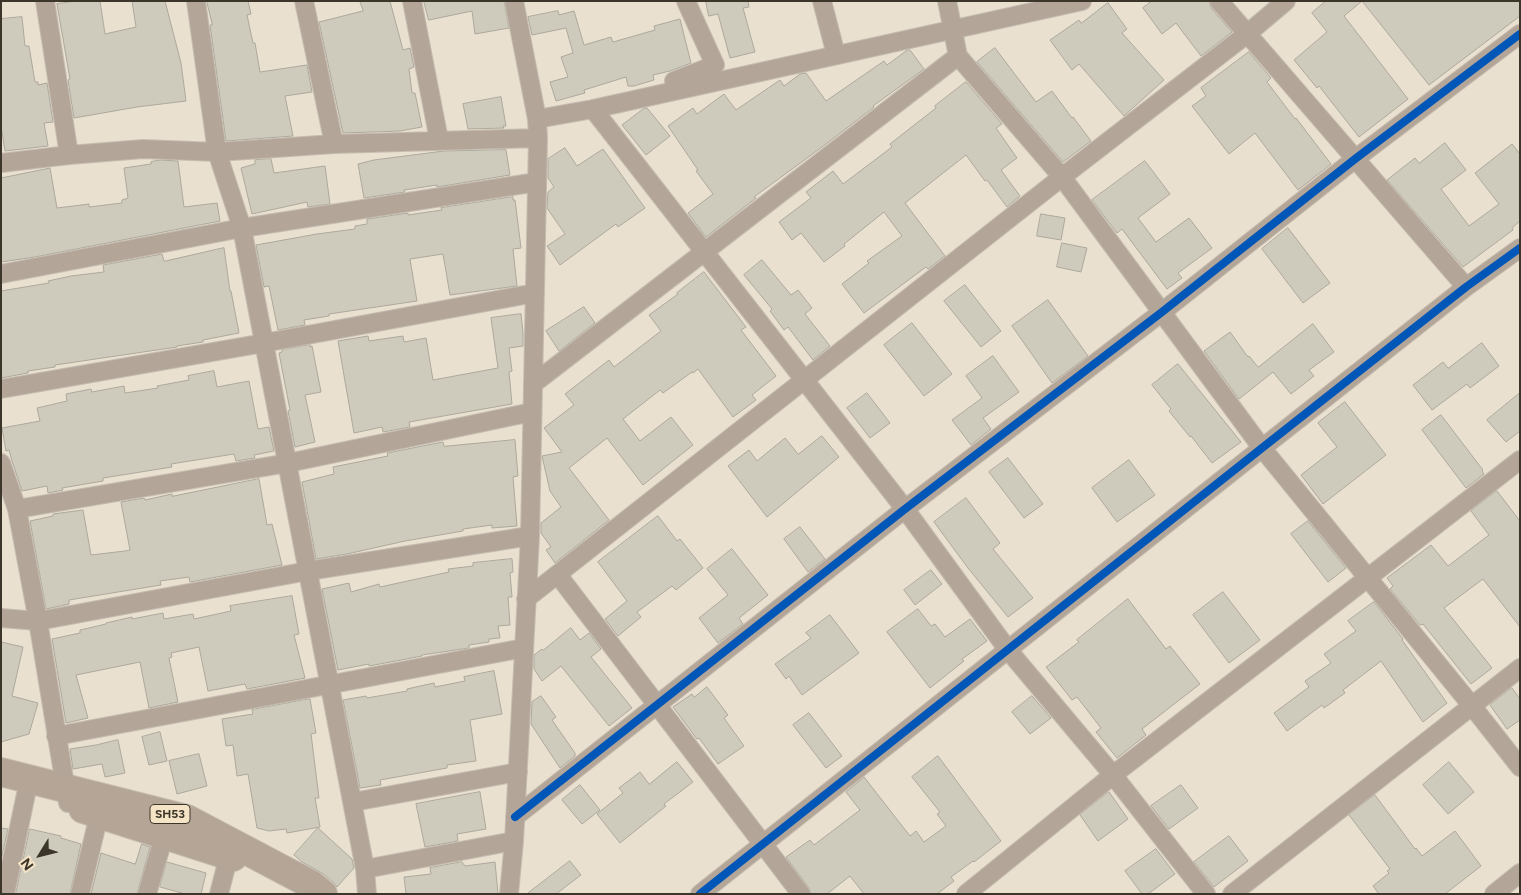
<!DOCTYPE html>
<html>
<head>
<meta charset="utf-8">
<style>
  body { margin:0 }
  #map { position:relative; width:1521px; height:895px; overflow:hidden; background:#eae0d0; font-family:Figtree,sans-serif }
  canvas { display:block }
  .frame { position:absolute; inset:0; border:2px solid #3c362a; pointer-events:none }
  .north { position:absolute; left:15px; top:830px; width:50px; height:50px; -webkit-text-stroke:4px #f4e3c5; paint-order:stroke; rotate:234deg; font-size:14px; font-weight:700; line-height:20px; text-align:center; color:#3c362a }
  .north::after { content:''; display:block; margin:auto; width:18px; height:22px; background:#3c362a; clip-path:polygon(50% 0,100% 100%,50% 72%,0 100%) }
</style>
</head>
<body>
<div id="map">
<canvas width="1521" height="895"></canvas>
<div class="frame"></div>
<div class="north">N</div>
</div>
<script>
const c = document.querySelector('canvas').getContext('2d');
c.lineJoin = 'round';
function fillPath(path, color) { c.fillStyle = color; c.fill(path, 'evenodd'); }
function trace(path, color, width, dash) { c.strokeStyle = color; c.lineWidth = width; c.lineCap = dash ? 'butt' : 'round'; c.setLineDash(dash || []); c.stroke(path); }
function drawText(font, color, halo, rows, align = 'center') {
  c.font = font + ' Figtree,sans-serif'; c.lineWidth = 4.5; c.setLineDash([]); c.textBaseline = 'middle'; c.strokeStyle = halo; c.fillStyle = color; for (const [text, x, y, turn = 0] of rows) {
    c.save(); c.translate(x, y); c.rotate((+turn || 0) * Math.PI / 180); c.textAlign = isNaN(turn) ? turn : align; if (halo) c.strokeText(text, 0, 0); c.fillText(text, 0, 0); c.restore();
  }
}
const building = new Path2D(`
  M77,1h23l5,33 31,-7 -4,-26h33l16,62 5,38 -49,6 -63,11 -6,-38 2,-1 -13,-75z
  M207,1h41l3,13 -4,1 6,28h2l5,29 47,-7 5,27 -27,4 8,40 -67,5 -16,-116h2z
  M360,1h30l13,49 7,-2 4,19 -5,2 3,24h3l7,34 -22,4 -57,2 -24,-111 44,-11z
  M424,1h80l5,27 -34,6 -3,-23 -43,9z
  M706,1h42l1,6 -6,1 12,44 -25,6 -12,-44 -9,2z
  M1152,1h57l2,7 21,24 -31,24 -25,-33 -14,11 -19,-26z
  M1326,1h194v15l-91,69 -67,-84 -18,15 64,83 -49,38 -40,-51 -2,2 -23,-28 33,-28 -15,-19z
  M1108,3l19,26 -5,4 42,47 -40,36 -45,-52 -7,6 -22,-30 29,-20 2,3z
  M558,11l1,4 15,-4 10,34 27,-8 2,5 42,-12 -1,-4 26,-7 11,44 -21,8 -17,4 1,5 -20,6h-6l-2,-9 -42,13 1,3 -29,8 -6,-19 18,-5 -7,-20 12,-4 -7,-25 -34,7 -4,-18z
  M22,17l3,29h4l6,36h3v3l9,-2 6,39 -9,1 4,23 -43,5 -4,-25v-107z
  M995,48l41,54 16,-11 20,27 1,-1 18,24 -28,21 -86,-100z
  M910,50l14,19 -51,37 1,1 -52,40 -68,50 2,1 -50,39 -18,-24 25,-19 -17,-23 2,-1 -30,-44 25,-18 4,6 27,-20 12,16 44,-30 4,6 16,-12 6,-1 20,28 58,-40 3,4 19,-14z
  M1249,52l22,26 -4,4 28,37 1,-1 35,46 -33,26 -43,-57 -26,21 -37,-48 14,-10 -5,-8z
  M966,82l36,42 -6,4 21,30 -16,12 19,26 -13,11 -20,-27 -2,1 -19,-26 -61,48 40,53 -17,13 -2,-2 -62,46 -22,-29 27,-21 -2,-2 35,-25 -18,-24 -40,32 1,2 -21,16 -23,-29 -9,7 -13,-18 32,-24 -5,-6 27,-21 10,13 49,-37 -2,-3 46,-36 -1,-2z
  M501,97l5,29h-3l1,2 -36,1 -5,-25z
  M647,108l23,28 -24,19 -24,-30 21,-16z
  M1445,143l21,27 -25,19 28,37 30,-22 -24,-31 37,-29 8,10v67l-8,7 1,2 -50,37 -76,-87 28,-22 4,5z
  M565,148l12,18 26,-17 42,59 -27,19 -2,-3 -56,41 -13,-19 18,-12 -18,-26 1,-16 6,-5 -6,-9v-19z
  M506,150l4,25 -73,12v-2l-33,5 1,2 -41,6 -6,-34 16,-4 70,-9z
  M271,159l3,14 51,-7 5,38 -22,3 -1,-5 -55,12 -11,-46 14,-4v-4z
  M161,160l17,1 6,46 33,-4 3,18 -185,36 -34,5v-84l49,-10 7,40 32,-4v3l33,-4v-3l6,-2 -4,-30 27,-4v-2z
  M1145,161l25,33 -32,24 18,24 33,-24 23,30 -34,25 4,5 -15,11 -45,-60 -5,4 -25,-33z
  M513,197v3h2l6,48 -8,1 4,37 -67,9 -7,-41 -33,5 7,42 -88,13v2l-25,4 1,5 -27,5 -9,-44 -5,1 -8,-42 61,-11 38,-5v-3l12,-2v-5l41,-6v2l34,-5 -1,-2z
  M1041,214l24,4 -4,22 -24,-4z
  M1288,228l42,55 -27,20 -41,-54z
  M1062,243l25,5 -6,24 -24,-5z
  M224,248l6,43h1l8,42 -36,7v2l-26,4v1l-122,18v2l-27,4v2l-27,5v-87l48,-8 -1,-2 23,-5 33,-4 -1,-7 59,-11 2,7z
  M762,260l29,35 7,-5 14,18 -7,6 25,32 -17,14 -25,-33 -4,3 -14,-19 2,-2 -28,-34z
  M704,272l42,55 -5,3 35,46 -24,19 4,5 -23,17 -35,-48 -5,4 -1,-1 -29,21 -3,-3 -37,29 17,22 31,-24 22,28 -50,40 -36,-47 -38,30 40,52 -54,43 -9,-13 5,-3 -10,-14v-10l20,-16 -11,-16 -8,-35 20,-4 -18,-24 30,-23 -9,-11 44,-34 5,7 47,-36 -12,-16 29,-21 -1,-1z
  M965,285l36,46 -20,16 -37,-46z
  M1048,300l40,56 -36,27 -40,-57z
  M584,307l11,16 -36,28 -13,-20z
  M521,314l2,19v13l-14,2 3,23 -3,1 3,32 -103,18 1,5 -27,5 -1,-5 -28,6 -16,-92 30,-5 1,5 34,-5 1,6 22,-4 7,42 65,-12 -7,-50z
  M912,323l40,51 -28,22 -40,-51z
  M1313,324l21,28 -25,18 5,6 -23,18 -18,-22 -34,27 -35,-48 26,-19 18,25 1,-1 9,11z
  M1482,343l17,23 -29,22 -3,-4 -35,26 -19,-25 30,-23 5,6z
  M310,345v2l2,-1 9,46 -16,3 10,47 -20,5 -7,-36 2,-1 -11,-57 3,-1v-2z
  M993,356l26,36 -36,26 8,11 -20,16 -19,-25 30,-22 -16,-22z
  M1178,364l63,78 -29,21 -21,-27 -1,1 -21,-26 2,-2 -19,-24z
  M214,371l3,16 32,-6 9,48 11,-2 5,24 -20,4 1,3 -19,3 -2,-7 -63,10 1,3 -69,11v3l-41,7 1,2 -15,3 -1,-7 -25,5 -10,-30 -3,-11 -3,1 -4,-23 38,-7 -3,-13 30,-7 -1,-7 25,-5 1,3 32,-6 1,7 33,-5 -1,-2 32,-6 -1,-4z
  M867,393l23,30 -20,15 -23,-30z
  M1520,393v38l-14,11 -19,-22z
  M1345,402l41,53 -63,49 -22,-29 36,-28 -19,-24z
  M1441,415l42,55 -1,1 2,3 -18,14 -44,-58z
  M822,436l17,21 -72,60 -39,-51 21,-16 8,11 28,-23 13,16z
  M515,440l3,36 -5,1 4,49 -25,2v-3l-29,4v2l-58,10 -58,13 -31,5 -14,-77 32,-8 -1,-7 55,-11 -1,-3 56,-11 1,4z
  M1008,458l35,46 -19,14 -35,-46z
  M1129,460l26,35 -38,27 -25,-34z
  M259,479l8,46 5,-1 10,41 -92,17 -1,-5 -29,4 1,4 -92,15v4l-23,5 -16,-88 23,-5v-2l30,-4 8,45 34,-4 5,-1 -9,-48 23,-4 1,2 27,-6v2z
  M1497,491l23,30v106l-37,-48 -39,29 48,60 -21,16 -48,-60 -3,1 -30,-36 3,-3 -6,-8 44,-33 17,21 41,-31 -18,-24z
  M966,498l34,45 -7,6 40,49 -25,19 -40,-49 -34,-46z
  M658,516l19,25 3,-2 23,29 -27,22 -4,-4 -35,26 4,5 -23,19 -13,-17 22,-18 -29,-39z
  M1308,521l38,47 -18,14 -37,-48z
  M800,527l25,32 -17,13 -24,-33z
  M732,549l36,46 -29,23 4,6 -25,19 -19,-25 29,-23 -21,-26z
  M512,559l1,13 -3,1 2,24h-4l2,28 -12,1 2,12 -11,1v3l-20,3v3l-47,7v1l-53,10v-2l-31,6 -16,-81 27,-6 2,9 28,-8 1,3 69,-15 -1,-3 25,-3v-3z
  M931,570l11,14 -27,21 -11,-15z
  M1223,592l37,48 -31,23 -36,-48z
  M292,596l7,38 -5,1 11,43 -58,11 -2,-5 -37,7 -9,-44 -28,6 1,4 -3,1 9,44 -29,6 -9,-46 -64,13 12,43 -22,5 -14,-84 28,-6v-3l26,-6v-1l26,-6v2l31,-6 1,6 29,-5 1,5 37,-8 -1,-5z
  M1128,599l38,50 4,-3 30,38 -58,45 4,6 -29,23 -21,-26 5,-4 -24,-31 -5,3 -26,-33 33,-25 -2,-2z
  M1374,602l29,37 -1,1 45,63 -24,19 -42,-61 -38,29 2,3 -21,15 -2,-3 -35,26 -13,-18 35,-26 -4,-6 26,-18 -7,-9 32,-23 -8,-10z
  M918,609l13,17 4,-2 10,13 25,-18 17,22 -25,18 2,2 -34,27 -43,-56z
  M830,615l29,38 -57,42 -13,-19 -3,3 -11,-15 36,-26 -5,-5z
  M571,628l9,12 9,-7 12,16 -10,8 41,51 -23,18 -48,-60 -19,15 -8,-12v-14l8,-6 1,1z
  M1,642l22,5 -11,49 26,7 -9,31 -28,8z
  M494,671l8,43 -32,6 6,41 -29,4v3l-67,12 1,5 -21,3 -17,-88 23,-4 1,2 40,-7v-2l27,-6 1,4 30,-6 -1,-4z
  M707,687l21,28 -4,3 20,28 -26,18 -19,-26 -2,1 -24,-32 19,-13 2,3z
  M1512,688l8,11v21l-13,9 -17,-24z
  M541,696l15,21 -4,3 23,33v3l-15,12 -29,-44 1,-22z
  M1032,696l19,22 -21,16 -18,-22z
  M310,699l6,34 -5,1 8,64h-4l5,29 -33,6 -1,-4 -17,2 -12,-3 -9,-54 -11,2 -4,-31 -7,1 -4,-27 31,-5 -1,-4z
  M809,713l33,43 -16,12 -33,-43z
  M160,732l7,29 -18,4 -7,-28z
  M118,740l7,33 -20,4 -3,-13 -29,5 -3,-20 26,-4z
  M199,754l8,32 -30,8 -8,-33z
  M938,756l63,85 -27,21 -1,-1 -22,16 3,4 -17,13h-73l-14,-18 -23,18h-16l-2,-6 -23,-31 24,-17 4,5 46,-35 -14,-18 18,-15 46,59 6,-5 8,11 22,-16 -9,-12 3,-2 -28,-35z
  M677,762l16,20 -29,22 2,2 -46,37 -23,-29 26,-21 -4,-5 21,-16 9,12z
  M1449,762l25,30 -26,22 -25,-29z
  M580,785l20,25 -18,14 -20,-24z
  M1181,785l17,23 -29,21 -18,-23z
  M480,792l6,37 -29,5 1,7 -33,6 -9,-43z
  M1109,792l19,27 -30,22 -18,-26z
  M1375,795l40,54 1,-1 6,8 33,-25 26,35 -36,28h-66l-6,-8 16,-13 -2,-2 3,-2 -41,-54z
  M1,828l7,1 -7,31z
  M318,828l34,31 2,9 -17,19 -4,-5 -11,-9 -20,-11 -8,-7z
  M30,829l31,7v2l20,6 -11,50h-54z
  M1229,836l19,25 -34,26 -20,-25z
  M142,844l8,3 -13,47h-46l10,-41 34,11z
  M1156,849l19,25 -27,20h-6l-17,-23z
  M570,861l11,14 -25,19h-29z
  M167,862l39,11 -5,21h-16l-25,-7z
  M462,862l3,4 30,-4 3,32h-92l-2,-17 27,-3 -1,-6z`);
fillPath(building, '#cecabc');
trace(building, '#aca89c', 1);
const minor = new Path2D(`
  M45,1l24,154
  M196,1l21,151 25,76 123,641 2,25
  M304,1l30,143
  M412,1l27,139
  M822,1l14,54
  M947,1l11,55 104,121 200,271 210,258 48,61
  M1219,1l247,286
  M674,81l41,-16 -29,-64
  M593,109l312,400 103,141 105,125 93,119
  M537,119l56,-10 489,-108
  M1,163l68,-8 74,-6 74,3 117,-8 204,-6
  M1,274l241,-46 295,-46
  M533,384l425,-328
  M1,389l263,-46 271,-50
  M1,463l16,46 21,112 30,182
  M17,509l271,-46 244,-51
  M558,575l243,319
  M526,599l536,-422 185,-143 39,-33
  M1,618l37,3 270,-50 222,-35
  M56,736l468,-88
  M353,802l165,-30
  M515,817l390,-308 257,-197 193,-153 165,-125
  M365,869l149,-28
  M5,894l21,-100
  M80,894l19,-79
  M147,894l17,-58
  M219,894l10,-39
  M509,894l5,-53 16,-305 8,-398 -1,-19 -23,-118
  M700,894l562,-446 204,-161 54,-39
  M966,894l147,-119 407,-315
  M1232,894l288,-226
  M1494,894l26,-21`);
const primary = new Path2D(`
  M1,772l186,47 125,66 11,9
  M83,809l150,48`);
trace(minor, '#c5bdb0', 20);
trace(primary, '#c5bdb0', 30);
trace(minor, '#b4a599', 18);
trace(primary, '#b4a596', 28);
trace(new Path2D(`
  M515,817l390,-308 257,-197 193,-153 165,-125
  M700,894l562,-446 204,-161 54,-39`), '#0057b8', 8);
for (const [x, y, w] of [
  [170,814,40]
]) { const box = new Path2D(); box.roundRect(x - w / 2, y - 9.5, w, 19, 4); c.fillStyle = '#f4e3c5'; c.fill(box); trace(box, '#3c362a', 1); }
drawText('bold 12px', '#3c362a', null, [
  ["SH53",170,814]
]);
</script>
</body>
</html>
